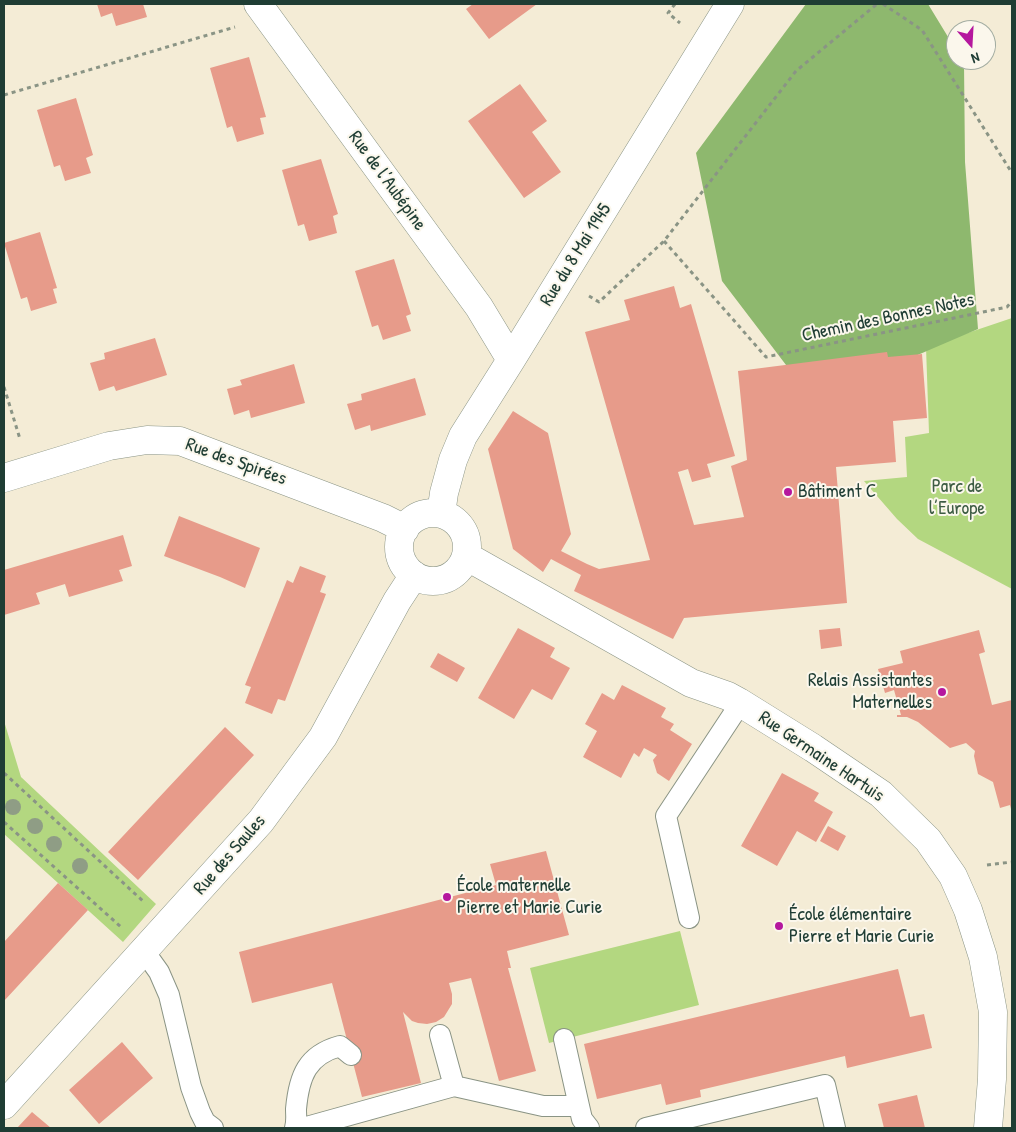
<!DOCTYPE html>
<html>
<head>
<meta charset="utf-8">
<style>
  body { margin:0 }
  #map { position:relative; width:1016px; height:1132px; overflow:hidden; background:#f4ecd6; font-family:"Patrick Hand",sans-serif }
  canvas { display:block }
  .frame { position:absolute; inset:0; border:5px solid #1f3d34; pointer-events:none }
  .north { position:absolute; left:946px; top:20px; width:50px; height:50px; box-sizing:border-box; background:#fbf7ec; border:1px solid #a3ada2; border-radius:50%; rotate:161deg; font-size:14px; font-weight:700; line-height:20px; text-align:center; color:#1f3d34 }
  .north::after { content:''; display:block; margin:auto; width:18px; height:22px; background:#b5179e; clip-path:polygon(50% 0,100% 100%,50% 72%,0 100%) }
</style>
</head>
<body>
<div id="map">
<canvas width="1016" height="1132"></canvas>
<div class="frame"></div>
<div class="north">N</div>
</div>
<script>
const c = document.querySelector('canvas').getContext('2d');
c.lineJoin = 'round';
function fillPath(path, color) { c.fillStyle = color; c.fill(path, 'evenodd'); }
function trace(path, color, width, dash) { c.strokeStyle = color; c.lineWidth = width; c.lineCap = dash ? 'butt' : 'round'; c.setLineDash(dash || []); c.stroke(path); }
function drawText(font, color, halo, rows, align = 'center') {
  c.font = font + ' "Patrick Hand",sans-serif'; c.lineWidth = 4; c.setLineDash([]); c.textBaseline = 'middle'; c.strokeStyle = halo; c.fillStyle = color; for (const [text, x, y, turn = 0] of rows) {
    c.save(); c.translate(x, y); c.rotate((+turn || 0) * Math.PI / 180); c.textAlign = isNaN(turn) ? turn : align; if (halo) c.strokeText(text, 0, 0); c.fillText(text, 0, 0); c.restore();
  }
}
fillPath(new Path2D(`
  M1012,318v271l-94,-50 -21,-20 -33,-38 43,-4 -2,-40 24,-4 -3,-86z
  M4,721l17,56 135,127 -33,38 -119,-108z
  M680,931l19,74 -150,38 -19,-75z`), '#b3d780');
fillPath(new Path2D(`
  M806,4h122l28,46v10h6l2,3 1,99 13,167 -72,31 -107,22 -77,-101 -26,-128z`), '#8eb86e');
fillPath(new Path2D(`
  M97,4h46l4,13 -31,9 -4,-13 -11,4z
  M473,4h64l-48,35 -23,-30z
  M249,57l17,60 -6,1 4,16 -27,8 -5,-16 -5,2 -17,-60z
  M520,84l27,37 -15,11 29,40 -37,26 -56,-77z
  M76,98l17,57 -7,3 5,15 -26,8 -5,-16 -6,2 -17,-57z
  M321,159l17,55 -5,2 4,17 -28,8 -5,-17 -6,2 -16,-56z
  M40,232l17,56 -4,1 4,14 -26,8 -4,-14 -6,2 -17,-56z
  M394,259l17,55 -5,2 5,15 -28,9 -5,-15 -6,2 -17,-56z
  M674,286l6,22 11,-4 44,152 -28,8 4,13 -19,5 -4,-13 -10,3 16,53 50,-8 -13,-51 16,-6 -9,-89 149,-19 1,5 34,-3 5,64 -34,3 3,41 -60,5 11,136 -163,15 -11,21 -99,-48 7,-16 -30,-16 -8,13 -30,-23 -25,-100 25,-38 35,22 23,101 -10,17 26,13 12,5 51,-9 -65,-228 45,-12 -6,-20z
  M155,338l12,37 -51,16 -2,-5 -15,5 -9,-28 15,-4 -1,-6z
  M294,364l11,39 -54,15 -2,-8 -15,5 -7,-26 15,-4 -2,-5z
  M415,378l11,37 -55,16 -1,-6 -15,5 -8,-26 15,-4 -1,-6z
  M179,516l81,32 -15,40 -25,-11 -56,-21z
  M123,535l9,31 -13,4 4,11 -54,16 -4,-13 -29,9 4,11 -36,11v-45z
  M300,566l26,10 -6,16 6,2 -41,107 -7,-2 -6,15 -27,-11 6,-16 -6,-2 42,-105 6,3z
  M518,628l37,20 -5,9 20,11 -18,32 -20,-11 -18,30 -36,-21z
  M840,628l2,18 -21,3 -2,-19z
  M979,630l6,22 -6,2 13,51 20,-5v113l-2,-8 -10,3 -7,-26 -15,-8 -4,-18 1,-5 -9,-8 -16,5 -32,-26 -11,-5h-10v-2h4l-7,-25 -9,3 -7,-24 25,-6 -3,-12z
  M438,653l27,15 -8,14 -27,-15z
  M622,685l44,23 -5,9 13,7 -4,6 22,14 -23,37 -12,-8 -4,-13 4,-5 -13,-7 -5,9 -5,-4 -13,25 -38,-21 14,-26 -12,-7 17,-31 12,7z
  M225,727l29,28 -116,125 -30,-28z
  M782,773l37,20 -5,8 19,11 -17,30 -19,-11 -20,35 -36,-20z
  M828,826l18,10 -8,15 -18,-10z
  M546,851l23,84 -62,16 4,17h-3l28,103 -37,10 -28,-103 -22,5 3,11v10l-8,13 -8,5 -9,2 -9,-1 -6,-2 -9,-9 18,71 -59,14 -30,-114 -80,20 -13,-51 257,-67 -6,-21z
  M58,883l30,27 -84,91v-59z
  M898,969l12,48 14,-3 8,34 -85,20 -2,-12 -145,34 1,7 -35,8 -5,-21 -64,15 -13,-55z
  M122,1042l31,36 -54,46 -30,-34z
  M917,1095l8,33h-41l-6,-24z
  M32,1112l19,16h-34z`), '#e79b8a');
const lane = new Path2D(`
  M689,918l-23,-102 68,-103 5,-11
  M144,951l15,21 10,23 22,92 9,25 5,10 8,6
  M440,1035l14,51
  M564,1039l15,67 3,13 7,9
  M295,1128c2,-7 1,-12 1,-19 3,-33 11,-54 44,-63l11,9
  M303,1128l151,-42 89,20h36
  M646,1128l179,-43 10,43`);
const street = new Path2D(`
  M258,4l221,303 32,53
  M4,478l105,-32 38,-6 33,1 203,77 22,11
  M399 547a34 34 0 1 1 68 0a34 34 0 1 1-68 0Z
  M441,514l3,-21 9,-33 10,-24 48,-76 219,-356
  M466,556l225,127 37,13 11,6 74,46 68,46 47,46 25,36 15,34 15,47 10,55 -1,67 -4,49
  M4,1105l257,-284 62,-84 74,-136 17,-26`);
trace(lane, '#8a9485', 22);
trace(street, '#8a9485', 29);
trace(new Path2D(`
  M675,4l-7,9 12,10
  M883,4l39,26 90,143
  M4,95l231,-68
  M664,241l102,116 241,-50 5,-6
  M589,296l10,6 65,-61 132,-170 81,-67
  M4,387l16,52
  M4,773l141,130
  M4,822l117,105
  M987,865l25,-3`), '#8a9485', 3, [4, 4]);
trace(lane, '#fff', 20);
trace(street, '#fff', 28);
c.fillStyle = '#8f9d85';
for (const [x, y] of [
  [13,807],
  [35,826],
  [54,844],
  [80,866]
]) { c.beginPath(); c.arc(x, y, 8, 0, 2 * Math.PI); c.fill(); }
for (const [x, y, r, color] of [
  [788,492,5,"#b5179e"],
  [942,692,5,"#b5179e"],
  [447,897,5,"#b5179e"],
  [779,926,5,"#b5179e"]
]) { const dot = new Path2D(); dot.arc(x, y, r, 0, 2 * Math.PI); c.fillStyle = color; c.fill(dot); trace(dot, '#fbf7ec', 2); }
drawText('19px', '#1f3d34', '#fbf7ec', [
  ["Rue de l’Aubépine",387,181,54],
  ["Rue du 8 Mai 1945",576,255,-58],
  ["Chemin des Bonnes Notes",888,318,-12],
  ["Rue des Spirées",236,462,20],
  ["Rue Germaine Hartuis",821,757,34],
  ["Rue des Saules",230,855,-49]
]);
drawText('19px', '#3d5c43', '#fbf7ec', [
  ["Parc de",957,487],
  ["l’Europe",957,509]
]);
drawText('19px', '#1f3d34', '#fbf7ec', [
  ["Bâtiment C",798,492],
  ["Relais Assistantes",932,681,"right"],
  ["Maternelles",932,703,"right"],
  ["École maternelle",457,886],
  ["Pierre et Marie Curie",457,908],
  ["École élémentaire",789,915],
  ["Pierre et Marie Curie",789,937]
], 'left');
</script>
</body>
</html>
